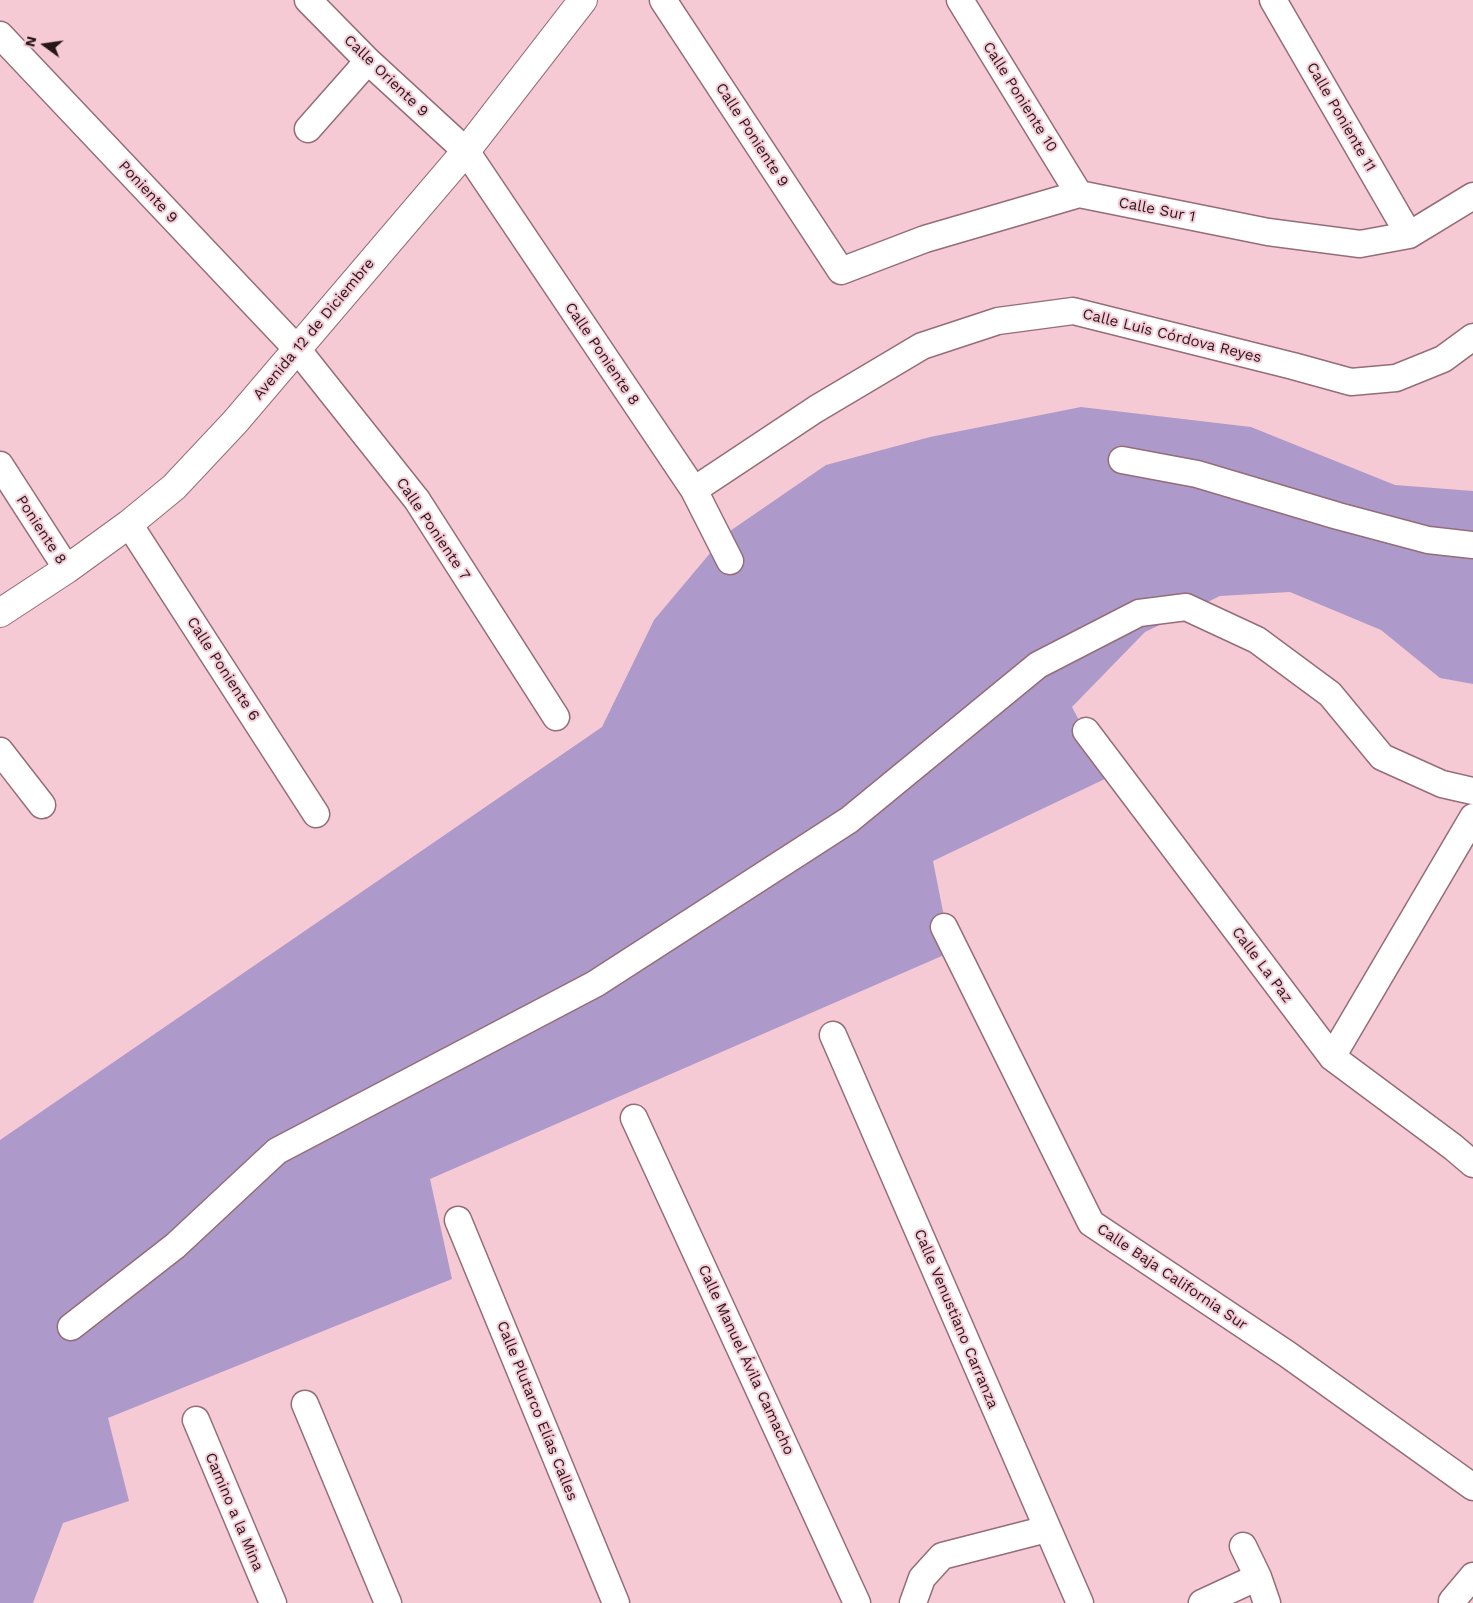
<!DOCTYPE html>
<html>
<head>
<meta charset="utf-8">
<style>
  body { margin:0 }
  #map { position:relative; width:1473px; height:1603px; overflow:hidden; background:#f6cad5; font-family:"Work Sans",sans-serif }
  canvas { display:block }
  .north { position:absolute; left:20px; top:20px; width:50px; height:50px; -webkit-text-stroke:4px #f6cad5; paint-order:stroke; rotate:284deg; font-size:14px; font-weight:700; line-height:20px; text-align:center; color:#26171b }
  .north::after { content:''; display:block; margin:auto; width:18px; height:22px; background:#26171b; clip-path:polygon(50% 0,100% 100%,50% 72%,0 100%) }
</style>
</head>
<body>
<div id="map">
<canvas width="1473" height="1603"></canvas>
<div class="north">N</div>
</div>
<script>
const c = document.querySelector('canvas').getContext('2d');
c.lineJoin = 'round';
function fillPath(path, color) { c.fillStyle = color; c.fill(path, 'evenodd'); }
function trace(path, color, width, dash) { c.strokeStyle = color; c.lineWidth = width; c.lineCap = dash ? 'butt' : 'round'; c.setLineDash(dash || []); c.stroke(path); }
function drawText(font, color, halo, rows, align = 'center') {
  c.font = font + ' "Work Sans",sans-serif'; c.lineWidth = 4; c.setLineDash([]); c.textBaseline = 'middle'; c.strokeStyle = halo; c.fillStyle = color; for (const [text, x, y, turn = 0] of rows) {
    c.save(); c.translate(x, y); c.rotate((+turn || 0) * Math.PI / 180); c.textAlign = isNaN(turn) ? turn : align; if (halo) c.strokeText(text, 0, 0); c.fillText(text, 0, 0); c.restore();
  }
}
fillPath(new Path2D(`
  M1081,407l170,20 144,58 78,6v193l-33,-6 -59,-48 -91,-38 -70,4 -75,36 -73,75 37,70 -176,84 18,91 -521,227 22,100 -344,139 21,83 -66,22 -30,80h-33v-463l602,-413 52,-107 73,-87 99,-68 104,-28z`), '#ad9acb');
const street = new Path2D(`
  M308,0l60,61 98,90 228,339 36,71
  M663,0l178,271 84,-32 154,-45 189,38 92,12 49,-9 64,-39
  M960,0l119,194
  M1273,0l136,235
  M0,35l297,314 120,151 139,217
  M308,129l60,-68
  M1122,460l75,14 141,42 90,24 45,5
  M0,465l67,104
  M694,490l122,-81 106,-63 76,-25 75,-10 220,55 58,16 45,-4 47,-19 30,-22
  M129,524l187,290
  M1086,731l246,326 121,90 20,17
  M0,751l42,54
  M944,927l147,296 196,131 186,133
  M833,1035l247,568
  M1332,1057l141,-240
  M634,1118l223,485
  M458,1220l158,383
  M71,1327l104,-81 102,-95 318,-167 254,-164 189,-155 101,-52 47,-6 71,33 73,54 52,63 60,27 31,7
  M305,1404l83,199
  M196,1420l77,183
  M1243,1546l15,31 9,26
  M1452,1601l21,-25
  M913,1603l9,-25 20,-22 105,-27
  M1202,1603l56,-26`);
const secondary = new Path2D(`
  M0,613l67,-44 62,-45 45,-37 61,-65 231,-271 117,-151`);
trace(street, '#946d77', 29);
trace(secondary, '#946d77', 30);
trace(street, '#fff', 26);
trace(secondary, '#fff', 28);
drawText('15px', '#26171b', '#f6cad5', [
  ["Calle Oriente 9",386,76,44],
  ["Calle Poniente 10",1020,97,58],
  ["Calle Poniente 11",1341,117,60],
  ["Calle Poniente 9",752,135,57],
  ["Poniente 9",148,192,47],
  ["Calle Sur 1",1157,210,11],
  ["Avenida 12 de Diciembre",314,329,-50],
  ["Calle Luis Córdova Reyes",1172,336,14],
  ["Calle Poniente 8",602,354,56],
  ["Calle Poniente 7",433,529,56],
  ["Poniente 8",41,530,57],
  ["Calle Poniente 6",223,669,57],
  ["Calle La Paz",1262,965,53],
  ["Calle Baja California Sur",1172,1277,34],
  ["Calle Venustiano Carranza",956,1319,67],
  ["Calle Manuel Ávila Camacho",746,1360,65],
  ["Calle Plutarco Elías Calles",537,1411,68],
  ["Camino a la Mina",234,1512,67]
]);
</script>
</body>
</html>
